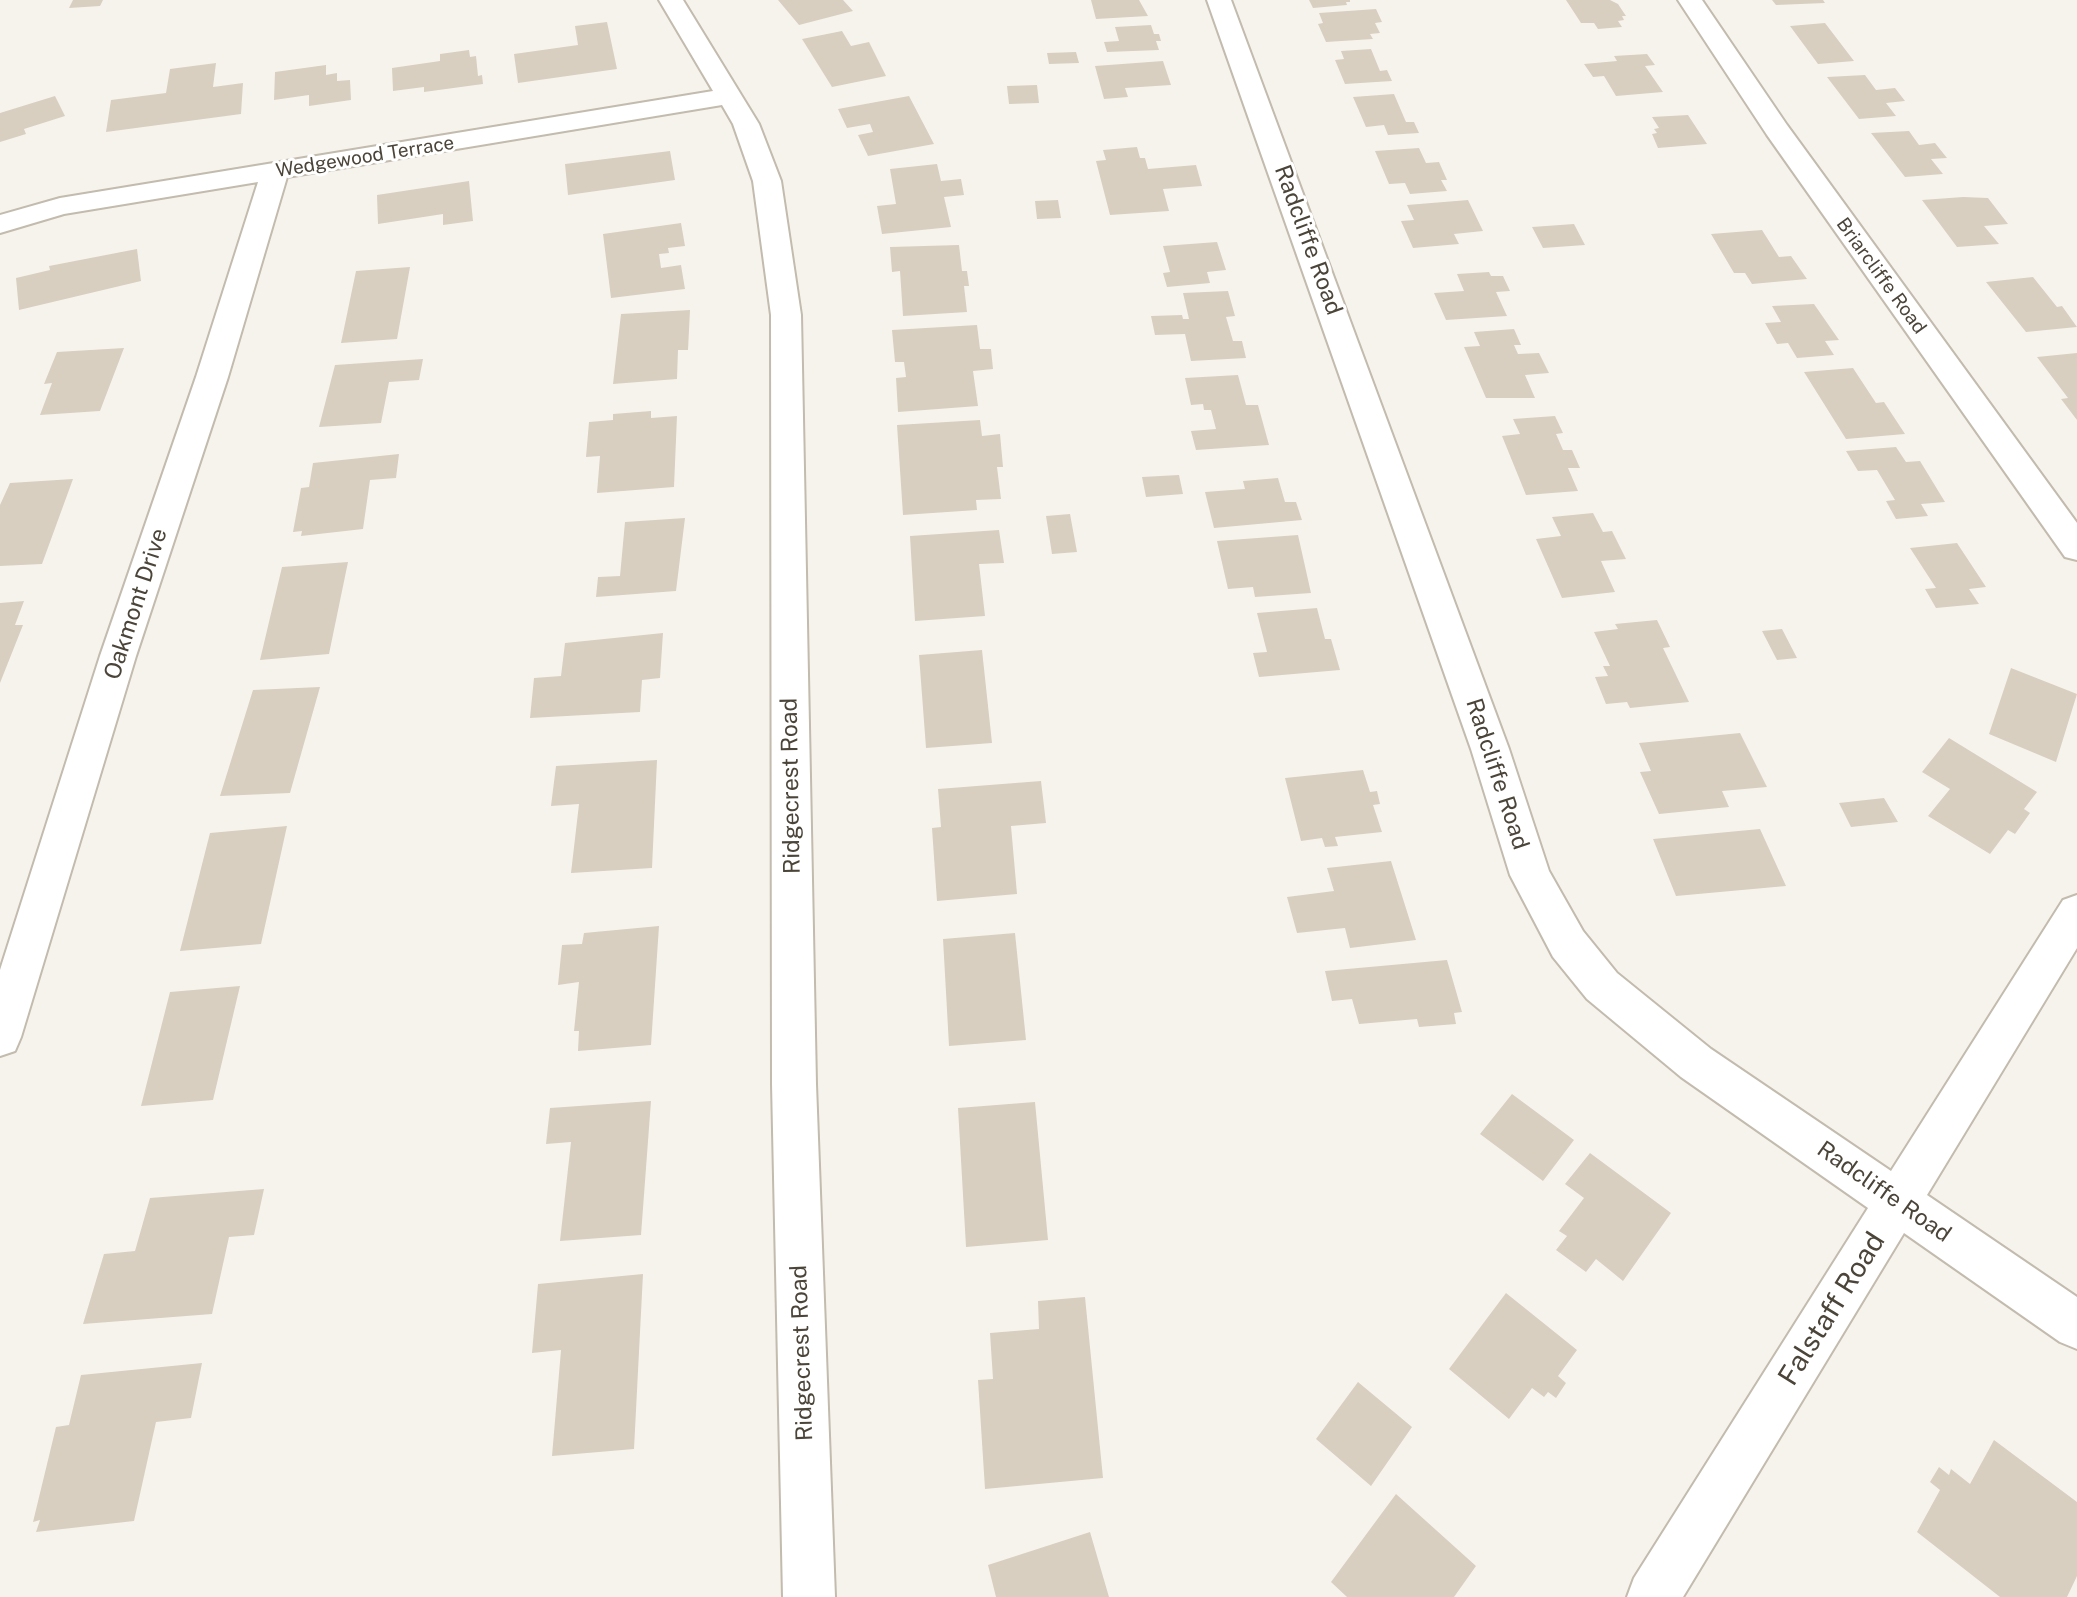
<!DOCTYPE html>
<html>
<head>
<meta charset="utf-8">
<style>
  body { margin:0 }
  canvas { display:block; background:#f6f3ec }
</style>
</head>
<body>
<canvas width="2077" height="1597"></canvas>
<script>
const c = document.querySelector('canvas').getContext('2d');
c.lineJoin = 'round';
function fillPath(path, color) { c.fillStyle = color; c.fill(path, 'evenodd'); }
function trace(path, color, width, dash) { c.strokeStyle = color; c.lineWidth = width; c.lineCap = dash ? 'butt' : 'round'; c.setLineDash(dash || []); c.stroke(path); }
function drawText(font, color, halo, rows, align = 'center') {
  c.font = font + ' "Public Sans",sans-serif'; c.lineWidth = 6; c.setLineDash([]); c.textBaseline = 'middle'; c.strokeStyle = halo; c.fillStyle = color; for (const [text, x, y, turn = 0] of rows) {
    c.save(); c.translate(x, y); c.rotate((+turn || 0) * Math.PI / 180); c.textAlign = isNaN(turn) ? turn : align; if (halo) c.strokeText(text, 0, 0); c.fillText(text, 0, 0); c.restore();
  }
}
fillPath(new Path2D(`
  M73,0h30l-3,6 -31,2z
  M778,0h65l10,11 -54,14z
  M1091,0h48l9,16 -52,3z
  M1309,0h41v2h-4l1,3 -34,3z
  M1566,0h44l8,4 8,12h-4l2,4 -6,1 4,6 -24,2 -4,-6h-13z
  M1772,0h51l2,3 -49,2z
  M1376,9l6,13 -7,1 5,10 -10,1 3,5 -47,3 -8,-18 5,-1 -4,-10z
  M607,22l10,47 -99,14 -4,-29 64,-9 -3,-19z
  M1825,23l29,38 -36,3 -28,-38z
  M1151,25l3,9h5l2,7h-5l3,9 -52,2 -3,-10 15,-1 -4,-14z
  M842,31l9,15 18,-4 17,34 -54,11 -30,-48z
  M1371,49l9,22 7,-1 5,11 -47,3 -10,-24 9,-1 -3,-8z
  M469,50l1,7 6,-1 2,20 4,-1 1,9 -59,8v-5l-31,4 -1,-23 48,-7v-7z
  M1076,52l3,11 -30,1 -2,-11z
  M1647,54l8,11 -10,1 18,26 -47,4 -12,-20 -11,1 -9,-13 33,-3 -3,-5z
  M1163,61l8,24 -46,3 3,9 -24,2 -9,-33z
  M216,63l-3,24 30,-4 -2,31 -135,18 5,-32 55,-7 4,-24z
  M326,65v10l11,-2v8l13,-1 1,20 -42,6v-11l-35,5 1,-28z
  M1865,75l11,15 19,-2 10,13 -19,2 10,13 -37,3 -32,-42z
  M1037,85l2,18 -30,1 -2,-18z
  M1394,94l12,28h8l5,11 -31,2 -4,-10 -18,2 -13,-30z
  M55,96l10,20 -41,13 2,5 -26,8v-29z
  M909,96l25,48 -66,12 -10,-21 15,-3 -3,-8 -23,4 -9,-19z
  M1688,115l19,29 -49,4 -6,-14 5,-1 -3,-4 5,-1 -7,-11z
  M1909,131l10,14 16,-2 12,15 -16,1 12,15 -38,3 -34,-44z
  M1137,147l3,11h5l3,11 48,-4 6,21 -39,3 6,22 -59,4 -14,-54 10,-1 -3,-10z
  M1419,148l7,15 13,-1 8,18h-6l6,11 -37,3 -5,-11 -16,1 -14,-33z
  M670,151l5,29 -107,15 -3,-31z
  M937,164l4,17 20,-2 3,16 -20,2 7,30 -69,7 -5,-28 19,-2 -6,-35z
  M469,181l4,40 -30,4v-11l-65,10 -1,-29z
  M1963,197l25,1 20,26 -24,2 15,18 -42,3 -35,-47z
  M1058,200l3,18 -24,1 -2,-18z
  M1468,200l15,31 -29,3 5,10 -46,4 -12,-27 13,-1 -7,-15z
  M681,223l4,23 -17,2 1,5 -10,1 2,14 20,-3 4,24 -74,9 -8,-64z
  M1574,224l11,21 -42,3 -11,-21z
  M1762,230l17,27 12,-1 16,23 -55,5 -7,-11h-11l-23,-39z
  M1217,242l9,28 -19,2 3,11 -43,4 -4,-14 7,-1 -7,-26z
  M959,245l3,26h5l2,15h-5l3,26 -64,4 -3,-45 -8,1 -2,-25z
  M137,249l4,32 -122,29 -3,-32 34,-8 -1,-4z
  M410,267l-13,72 -56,4 15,-72z
  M1489,272l2,4h12l7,15 -14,1 11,24 -61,4 -12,-27 30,-2 -7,-17z
  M2033,277l24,30 5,-1 15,21 -51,5 -40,-50z
  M1228,291l7,25 -9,1 7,24h9l4,17 -55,3 -6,-27 -30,1 -4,-19 31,-1 1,4h6l-6,-26z
  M1814,304l25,36 -14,1 9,14 -37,3 -9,-15 -11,1 -12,-21 16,-1 -9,-16z
  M690,310l-2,40h-10l-1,29 -64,5 8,-70z
  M977,325l3,24h11l2,20 -20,2 5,35 -80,6 -2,-34 10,-1 -2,-15h-9l-3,-32z
  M1514,329l7,16h-7l4,9 21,-1 10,20 -24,2 10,23h-49l-22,-51 16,-1 -6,-14z
  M124,348l-24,63 -60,4 12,-32 -8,1 13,-32z
  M2077,353v67l-16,-21 7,-1 -31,-41z
  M423,359l-4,21 -30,2 -8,41 -62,4 16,-62z
  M1853,368l23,35 8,-1 21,32 -59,5 -42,-67z
  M1238,375l8,30h12l11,40 -73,5 -5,-19 25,-2 -5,-19h-7l-1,-6 -12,1 -6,-27z
  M651,411v7l26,-2 -3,71 -77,6 3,-37 -14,1 3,-35 24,-2v-6z
  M1555,416l8,17 -7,1 7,16h9l8,18h-12l10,23 -52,4 -24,-59 18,-2 -7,-15z
  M980,420l2,16 18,-2 3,33h-6l4,32 -25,1 1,10 -74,5 -6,-90z
  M1896,447l10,15 14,-1 25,41 -24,2 7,12 -32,3 -10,-18 9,-1 -18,-30 -19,1 -12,-20z
  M399,454l-3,24 -26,2 -7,49 -62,7 1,-5 -9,1 8,-44 8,-1 4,-24z
  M1179,475l4,19 -37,3 -4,-20z
  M1278,478l7,24h11l6,18 -88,8 -9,-36 40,-3 -2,-8z
  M73,479l-31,85 -42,2v-61l10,-22z
  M1593,513l10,19 9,-1 14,28 -25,2 14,31 -53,6 -26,-59 25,-3 -9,-19z
  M1070,514l7,38 -25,2 -6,-38z
  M685,518l-9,73 -80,6 2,-20 22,-1 5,-54z
  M999,530l5,33 -25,1 6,52 -70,5 -5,-85z
  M1298,535l13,58 -56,4 -2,-10 -25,2 -11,-48z
  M1957,543l29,44 -17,2 10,15 -43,4 -11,-19 11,-1 -26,-40z
  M348,562l-19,92 -69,6 22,-93z
  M24,601l-9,24h8l-23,58v-80z
  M1317,608l8,31h6l9,31 -81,7 -6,-24 14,-1 -10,-39z
  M1657,620l13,27 -7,1 26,54 -59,6 -3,-6 -21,2 -11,-27 13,-1 -5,-10h7l-16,-34 24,-3 -3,-5z
  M1782,629l15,29 -20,2 -15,-29z
  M663,633l-3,45 -18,2 -2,32 -110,6 4,-40 27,-2 4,-33z
  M982,650l10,93 -66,5 -7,-93z
  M2011,668l66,26 -21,68 -67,-28z
  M320,687l-30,106 -70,3 33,-106z
  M1740,733l27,54 -45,4 7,16 -70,7 -19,-42 11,-1 -12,-28z
  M1949,738l88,54 -13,17 6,4 -15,21 -7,-4 -18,24 -62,-38 22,-27 -28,-17z
  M657,760l-5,108 -81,5 8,-69 -28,2 5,-40z
  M1363,770l7,22 7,-1 3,13 -7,1 9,27 -47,5 3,9 -13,1 -3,-9 -21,3 -16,-63z
  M1041,781l5,42 -35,3 6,68 -80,7 -5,-73 9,-1 -3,-38z
  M1884,798l14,24 -47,5 -12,-24z
  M287,826l-26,118 -81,7 30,-118z
  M1760,829l26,57 -110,10 -23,-57z
  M1391,861l25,79 -66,8 -5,-20 -48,5 -10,-36 47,-6 -7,-23z
  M659,926l-8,119 -73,6 1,-20h-5l5,-49 -21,3 4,-40 20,-1 2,-11z
  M1015,933l11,107 -77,6 -6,-107z
  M1447,960l15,52 -8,1 2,11 -37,3 -2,-8 -58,5 -7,-25 -20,2 -7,-30z
  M240,986l-27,114 -72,6 29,-114z
  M1512,1094l62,46 -31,41 -63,-47z
  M651,1101l-10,134 -81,6 11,-99 -25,2 4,-36z
  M1035,1102l13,138 -82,7 -8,-139z
  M1590,1153l81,60 -48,68 -27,-22 -10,13 -30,-22 11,-14 -8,-5 25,-33 -19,-14z
  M264,1189l-10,46 -25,2 -17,77 -129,10 21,-70 31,-3 15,-53z
  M643,1274l-9,175 -82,7 9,-106 -29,3 6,-69z
  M1506,1293l71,57 -19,26 8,7 -10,15 -8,-6 -4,5 -12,-9 -23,31 -60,-50z
  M1085,1297l18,181 -118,11 -7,-109 15,-1 -3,-46 49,-4 -1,-28z
  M202,1363l-11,55 -35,4 -22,99 -98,11 4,-12 -7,2 23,-95 13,-2 12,-50z
  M1358,1382l54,45 -41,59 -55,-47z
  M1994,1440l83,62v74l-10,21h-67l-83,-65 23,-42 -10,-8 9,-15 10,8 2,-6 19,15z
  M1396,1494l80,72 -22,31h-107l-16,-15z
  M1090,1532l19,65h-113l-8,-32z`), '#d8cfc1');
const street = new Path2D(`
  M659,0h24l76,124 22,57 20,134 15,769 19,513h-52l-11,-513 -1,-769 -18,-134 -20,-57 -11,-19 -435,72 -59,200 -92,279 -115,381 -6,14 -15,5v-86l100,-314 96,-279 62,-195 -194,32 -64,19v-18l60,-17 653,-107z
  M1207,0h24l278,749 40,122 34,60 34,42 94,76 180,122 172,-271 14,-5v53l-150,247 150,102v52l-17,-7 -156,-109 -221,364h-56l7,-19 234,-370 -187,-131 -94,-78 -34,-42 -43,-82 -39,-126z
  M1678,0h24l85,125 290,398v37l-12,-3 -298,-422z`);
trace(street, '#c2bbae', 4);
fillPath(street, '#fff');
drawText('19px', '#4b4439', '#fff', [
  ["Wedgewood Terrace",365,157,-9],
  ["Briarcliffe Road",1881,276,54]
]);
drawText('23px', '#4b4439', '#fff', [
  ["Radcliffe Road",1308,240,70],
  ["Oakmont Drive",136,604,-72],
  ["Radcliffe Road",1497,774,72],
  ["Ridgecrest Road",791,786,-91],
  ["Radcliffe Road",1884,1192,35],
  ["Ridgecrest Road",802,1353,-92]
]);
drawText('28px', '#4b4439', '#fff', [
  ["Falstaff Road",1832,1309,-58]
]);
</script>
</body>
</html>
